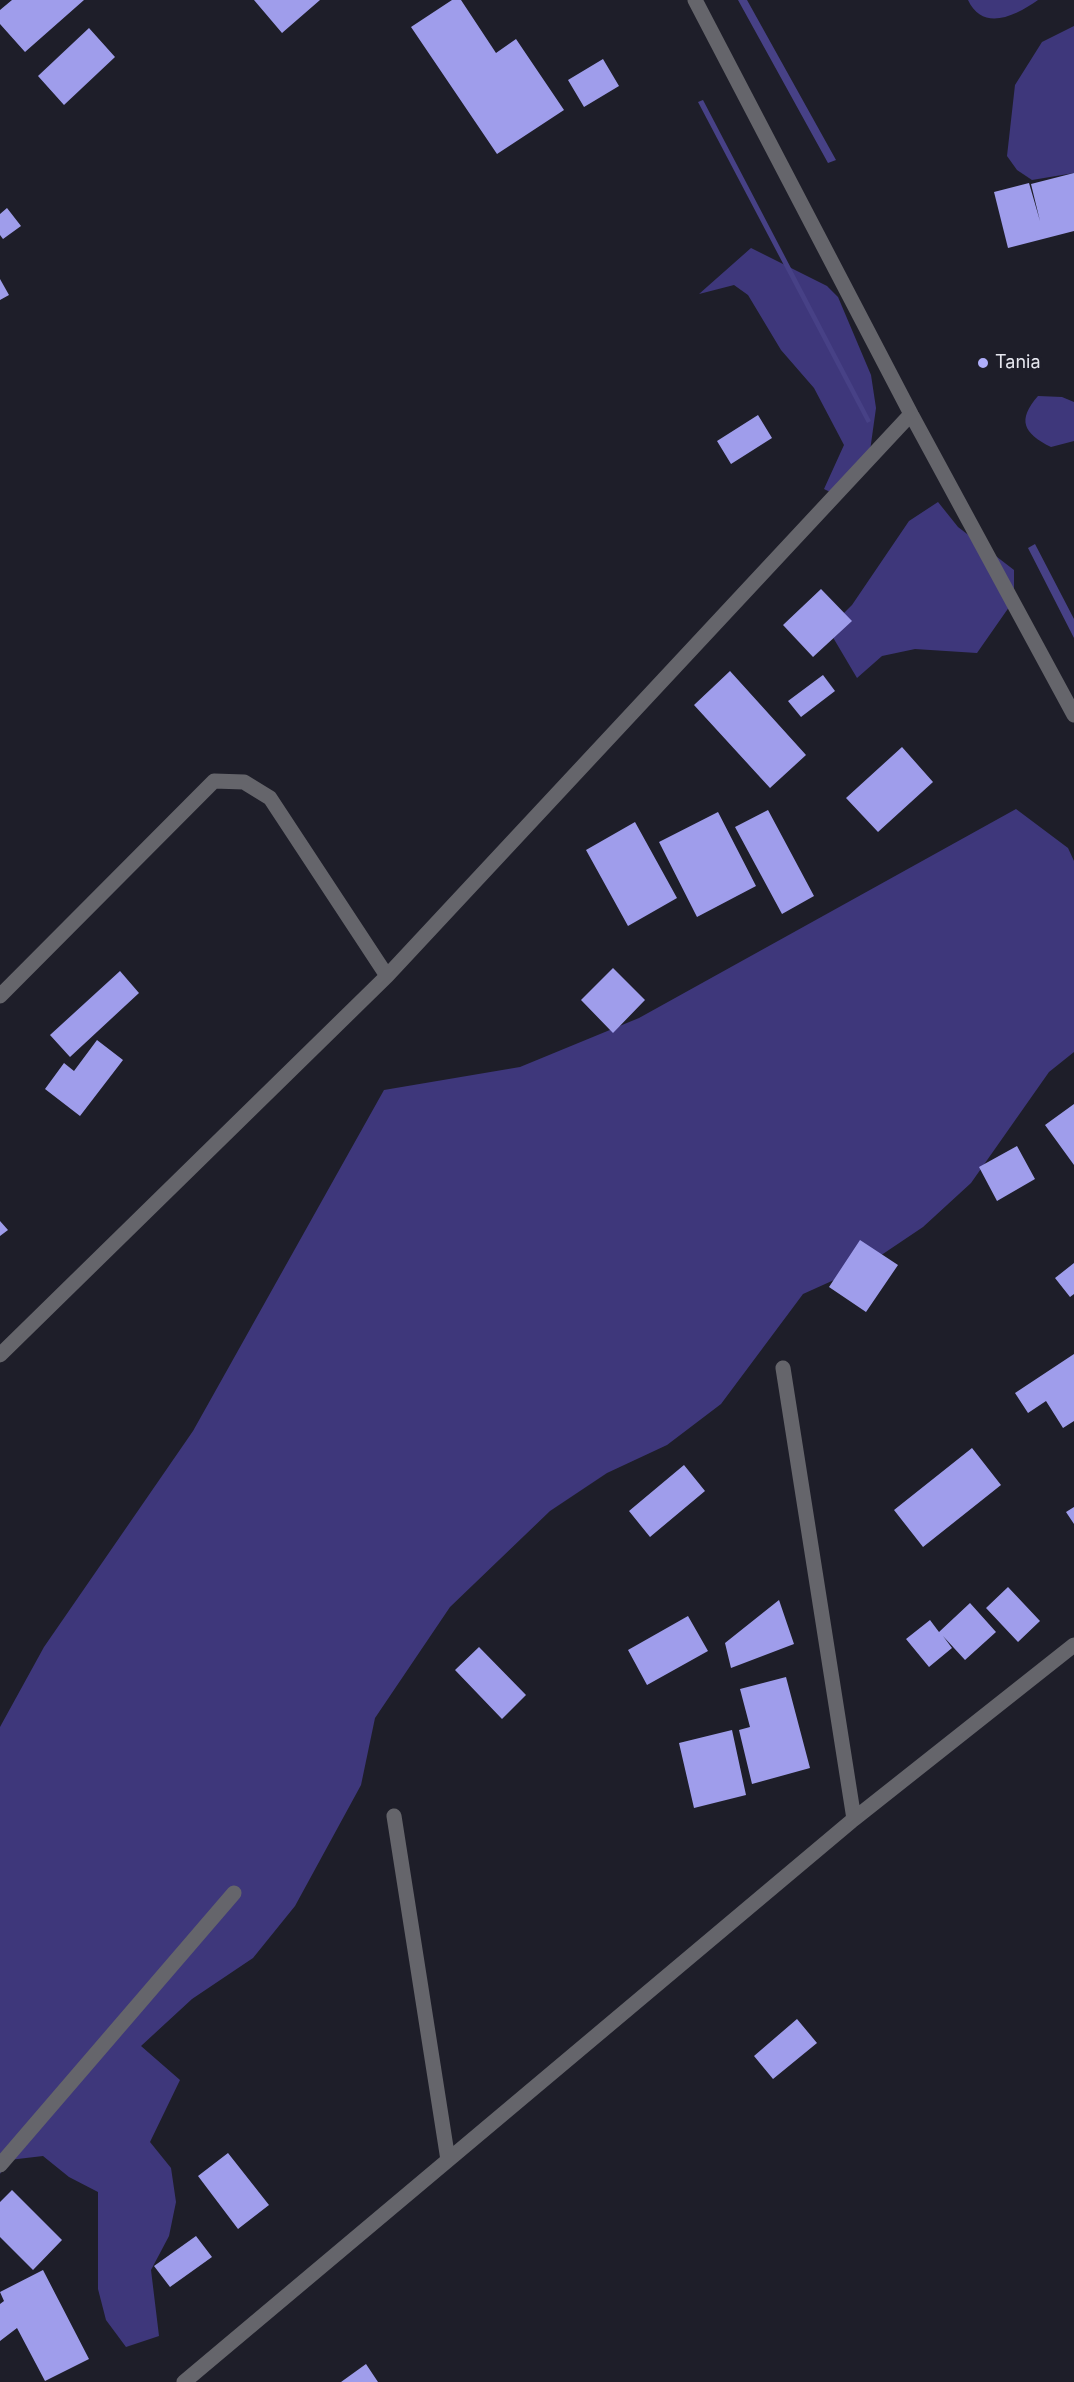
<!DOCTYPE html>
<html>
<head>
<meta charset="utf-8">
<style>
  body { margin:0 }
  canvas { display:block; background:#1e1e29 }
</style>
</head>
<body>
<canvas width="1074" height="2382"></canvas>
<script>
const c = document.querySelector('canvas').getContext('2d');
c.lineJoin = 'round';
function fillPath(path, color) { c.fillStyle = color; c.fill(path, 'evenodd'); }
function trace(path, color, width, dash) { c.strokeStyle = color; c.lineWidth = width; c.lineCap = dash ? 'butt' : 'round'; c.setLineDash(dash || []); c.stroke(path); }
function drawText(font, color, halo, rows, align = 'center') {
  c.font = font + ' Inter,sans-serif'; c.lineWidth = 6; c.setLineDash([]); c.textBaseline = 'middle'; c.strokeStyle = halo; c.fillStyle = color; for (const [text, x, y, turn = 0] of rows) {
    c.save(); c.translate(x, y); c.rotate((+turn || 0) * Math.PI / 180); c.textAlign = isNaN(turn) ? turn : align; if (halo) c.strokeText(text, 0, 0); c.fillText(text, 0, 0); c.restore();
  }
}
fillPath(new Path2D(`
  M968,0h70c-23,16 -55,32 -70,0z
  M1074,26v147l-42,7 -15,-10 -10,-14 8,-71 27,-43z
  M751,248l76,38 11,11 33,78 5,33 -7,50 -31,38 -14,-7 20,-44 -30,-57 -33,-38 -33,-55 -14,-10 -35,9z
  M1038,396l24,1 12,5v39l-23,6c-28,-14 -34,-27 -13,-51z
  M938,502l20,25 56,43v30l-37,53 -62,-4 -33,7 -25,22 -29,-49 24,-24 57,-84z
  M1016,809l52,39 6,13v191l-25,20 -78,111 -48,44 -58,39 -62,28 -82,110 -54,41 -60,28 -57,38 -100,96 -75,111 -14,67 -66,121 -42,52 -61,41 -51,47 39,34 -30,62 21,26 5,34 -7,34 -18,34 8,66 -33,11 -20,-27 -8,-31v-97l-29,-15 -26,-21 -34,4 -9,14v-447l44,-80 149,-216 191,-341 136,-23 119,-49z`), '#3e377b');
fillPath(new Path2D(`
  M738,0h9l89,160 -8,3z
  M703,100l168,321 -4,2 -169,-321z
  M1035,544l39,75v19l-46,-90z`), '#474186');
fillPath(new Path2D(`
  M12,0h72l-59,52 -25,-28v-14z
  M254,0h66l-38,33z
  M452,0h9l35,53 20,-14 48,71 -67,44 -86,-127z
  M89,28l26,29 -51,48 -26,-29z
  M603,59l16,27 -35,21 -16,-27z
  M1074,173v58l-66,17 -14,-56 35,-9 11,38 -9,-37z
  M7,208l14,18 -18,13 -3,-4v-21z
  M0,279l9,16 -9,5z
  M758,415l14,23 -41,26 -14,-23z
  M821,589l31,32 -39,36 -30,-32z
  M730,671l76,84 -36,33 -76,-83z
  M823,675l12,16 -34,26 -13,-16z
  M902,747l31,35 -55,50 -32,-34z
  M768,810l46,86 -32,18 -47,-87z
  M718,812l38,74 -59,31 -38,-75z
  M635,822l42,76 -49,28 -42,-76z
  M613,968l32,32 -32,33 -32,-33z
  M120,971l19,22 -69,64 -20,-22z
  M97,1040l26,20 -43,56 -35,-27 19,-26 10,8z
  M1074,1104v61l-29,-40z
  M1017,1146l18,33 -38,22 -18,-34z
  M0,1221l8,9 -8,6z
  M860,1240l38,25 -32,47 -37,-25z
  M1074,1263v31l-4,3 -15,-19z
  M1074,1354v67l-11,7 -17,-27 -18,12 -13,-20z
  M972,1448l29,37 -78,62 -29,-37z
  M684,1465l21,26 -55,46 -21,-26z
  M1074,1507v17l-8,-12z
  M1008,1587l32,34 -22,21 -32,-34z
  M779,1600l15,44 -63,24 -6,-25z
  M970,1603l26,29 -31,28 -22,-24 9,12 -23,19 -23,-28 24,-19 9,12z
  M688,1616l20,35 -61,34 -19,-35z
  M479,1647l47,48 -24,24 -47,-49z
  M786,1677l24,91 -58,16 -13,-54 11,-3 -10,-38z
  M732,1730l14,65 -52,13 -15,-65z
  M797,2019l20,24 -44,36 -19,-23z
  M228,2153l41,52 -31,24 -40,-53z
  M12,2190l50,50 -29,30 -33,-33v-35z
  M196,2236l16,21 -42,30 -16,-21z
  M43,2270l46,89 -44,22 -28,-53 -17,13v-37l4,-3 -4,-9z
  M366,2364l12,18h-37z`), '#9f9deb');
trace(new Path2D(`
  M695,0l216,414 163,301
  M0,996l214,-215 30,1 26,16 117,178
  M0,1355l387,-379 524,-562
  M783,1368l71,451
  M394,1816l54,344
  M0,2165l234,-272
  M184,2382l670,-563 220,-174`), '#65656b', 15);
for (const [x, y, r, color] of [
  [983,363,6,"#afaefa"]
]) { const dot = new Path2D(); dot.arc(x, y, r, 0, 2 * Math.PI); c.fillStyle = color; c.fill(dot); trace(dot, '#1e1e29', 2); }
drawText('18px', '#e6e7ef', '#1e1e29', [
  ["Tania",995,363]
], 'left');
</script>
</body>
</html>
